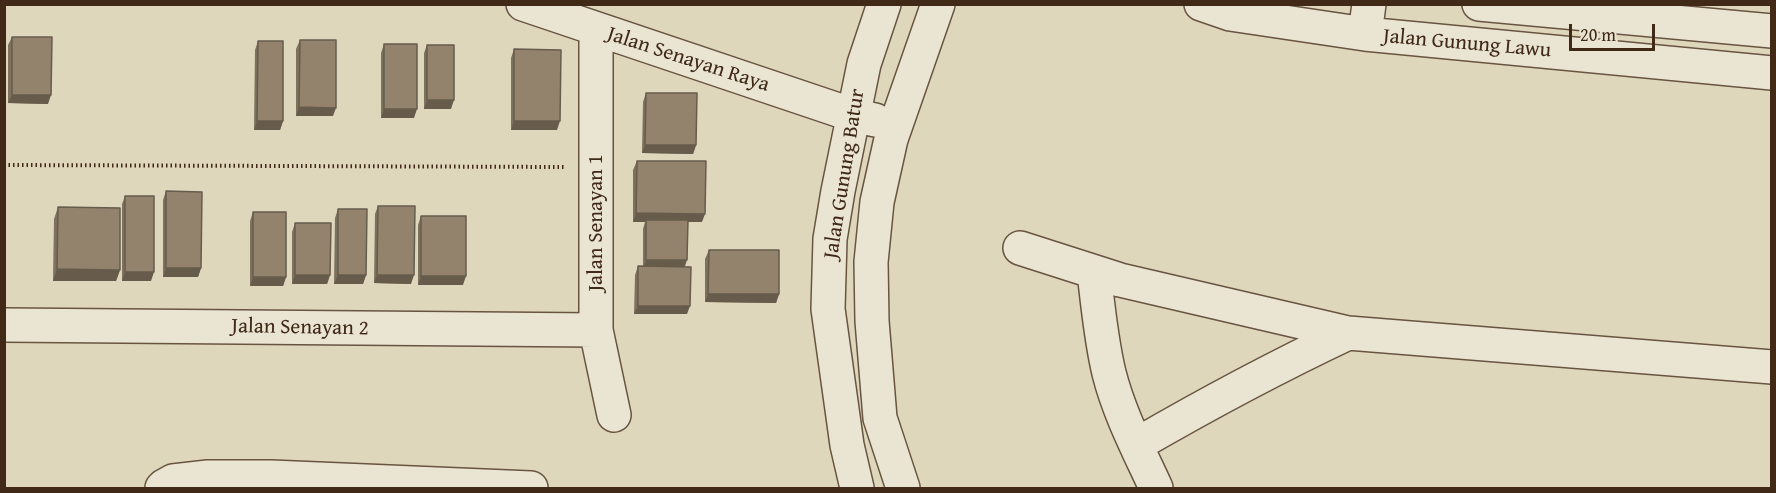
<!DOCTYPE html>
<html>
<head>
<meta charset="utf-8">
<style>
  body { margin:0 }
  #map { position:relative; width:1776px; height:493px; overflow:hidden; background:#dfd7bc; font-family:"Gentium Book Plus",serif }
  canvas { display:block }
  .frame { position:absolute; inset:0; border:6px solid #412918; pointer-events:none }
  .scale { position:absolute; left:1569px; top:24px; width:86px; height:27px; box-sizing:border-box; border:3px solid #412918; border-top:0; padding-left:8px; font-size:18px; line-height:21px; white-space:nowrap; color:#412918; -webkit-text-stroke:4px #eae5d3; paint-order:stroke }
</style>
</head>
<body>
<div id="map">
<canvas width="1776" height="493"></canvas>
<div class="frame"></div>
<div class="scale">20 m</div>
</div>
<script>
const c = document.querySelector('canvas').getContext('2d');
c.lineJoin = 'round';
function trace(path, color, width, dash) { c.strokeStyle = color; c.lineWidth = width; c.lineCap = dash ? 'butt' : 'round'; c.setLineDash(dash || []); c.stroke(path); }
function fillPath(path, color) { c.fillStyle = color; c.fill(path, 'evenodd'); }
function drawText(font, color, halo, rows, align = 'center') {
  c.font = font + ' "Gentium Book Plus",serif'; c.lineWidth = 6; c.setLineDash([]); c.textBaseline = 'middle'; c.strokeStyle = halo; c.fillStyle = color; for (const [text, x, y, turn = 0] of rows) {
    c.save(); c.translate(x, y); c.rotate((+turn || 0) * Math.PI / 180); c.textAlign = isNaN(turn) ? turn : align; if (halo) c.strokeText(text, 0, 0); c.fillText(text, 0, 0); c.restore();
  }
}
const minor = new Path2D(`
  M523,4l330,111 22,5
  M1201,4l29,10 135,20 407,39
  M1479,4l293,27
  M596,30v300l18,85
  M1365,34l4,-30
  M1020,248l100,32 228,53 424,34
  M1094,272c4,34 7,68 15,101 10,40 30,78 47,115
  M4,325l592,5
  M1136,445c69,-40 140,-78 212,-112
  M162,488l2,-2 9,-5 35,-4h63l260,11
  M857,488l-10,-43 -19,-136 2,-70 8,-48 26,-127 20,-60
  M903,488l-23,-70 -8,-97 -1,-59 6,-60 14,-63 47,-135`);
trace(minor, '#685441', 36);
trace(new Path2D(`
  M4,165l561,2`), '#412918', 4, [1.5, 3]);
trace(minor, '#eae5d3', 33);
fillPath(new Path2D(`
  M12,37l36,67 -40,-1v-58z
  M300,40l33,76h-37v-67z
  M258,41l25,80 -3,9h-26l1,-80z
  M384,44l30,74h-33v-65z
  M427,45l24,64h-27v-56z
  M514,49l43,81h-46v-72z
  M646,93l50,52 -3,9 -51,-1 1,-51z
  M637,161l65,61h-14l-3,44 2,48h-53l1,-39 3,-9h5v-37l2,-7h-12v-52z
  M166,191l35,77 -3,9h-35v-77z
  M125,196l26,85h-29v-77z
  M378,206l33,78 -37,-1 1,-69z
  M58,207l62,63 -4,11h-63l1,-62z
  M338,209l28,66 -3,9h-29l1,-66z
  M253,212l33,65 -3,9h-33v-65z
  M421,216l42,69h-45v-60z
  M295,223l35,52 -3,9h-35v-52z
  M709,250l70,44 -3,9 -71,-1v-43z`), '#7e715e');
fillPath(new Path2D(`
  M12,95h39l-3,9 -40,-1z
  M427,100h27l-3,9h-27z
  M299,107l37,1 -3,8h-37z
  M384,109h33l-3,9h-33z
  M257,121h26l-3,9h-26z
  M514,121h46l-3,9h-46z
  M645,145h51l-3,9 -51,-1z
  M636,213l69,1 -3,8h-56v-2l-1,2h-12z
  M646,260h41l-3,9h-41z
  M166,268h35l-3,9h-35z
  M57,269l63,1 -4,11h-63z
  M125,272h29l-3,9h-29z
  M295,275h35l-3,9h-35z
  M338,275h28l-3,9h-29z
  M377,275h37l-3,9 -37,-1z
  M421,276h45l-3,9h-45z
  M253,277h33l-3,9h-33z
  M708,294h71l-3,9 -71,-1z
  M638,306h52l-3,8h-53z`), '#675c4c');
const building = new Path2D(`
  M12,37h40l-1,58h-39z
  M300,40h36v68l-37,-1z
  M258,41h25v80h-26z
  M384,44h33v65h-33z
  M427,45h27v55h-27z
  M514,49l47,1 -1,71h-46z
  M646,93h51l-1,52h-51z
  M637,161h69l-1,53 -69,-1z
  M166,191l36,1 -1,76h-35z
  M125,196h29v76h-29z
  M378,206h37l-1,69h-37z
  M58,207l62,1v62l-63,-1z
  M338,209h29l-1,66h-28z
  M253,212h33v65h-33z
  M421,216h45v60h-45z
  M646,220h42l-1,40h-41z
  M295,223h36l-1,52h-35z
  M709,250h70v44h-71z
  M638,266l53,1 -1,39h-52z`);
fillPath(building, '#93836d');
trace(building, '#675c4c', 1.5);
drawText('21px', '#412918', '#eae5d3', [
  ["Jalan Gunung Lawu",1467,44,5],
  ["Jalan Senayan Raya",688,60,18],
  ["Jalan Gunung Batur",845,174,-81],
  ["Jalan Senayan 1",597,223,-90],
  ["Jalan Senayan 2",300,328,1]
]);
</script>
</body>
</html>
